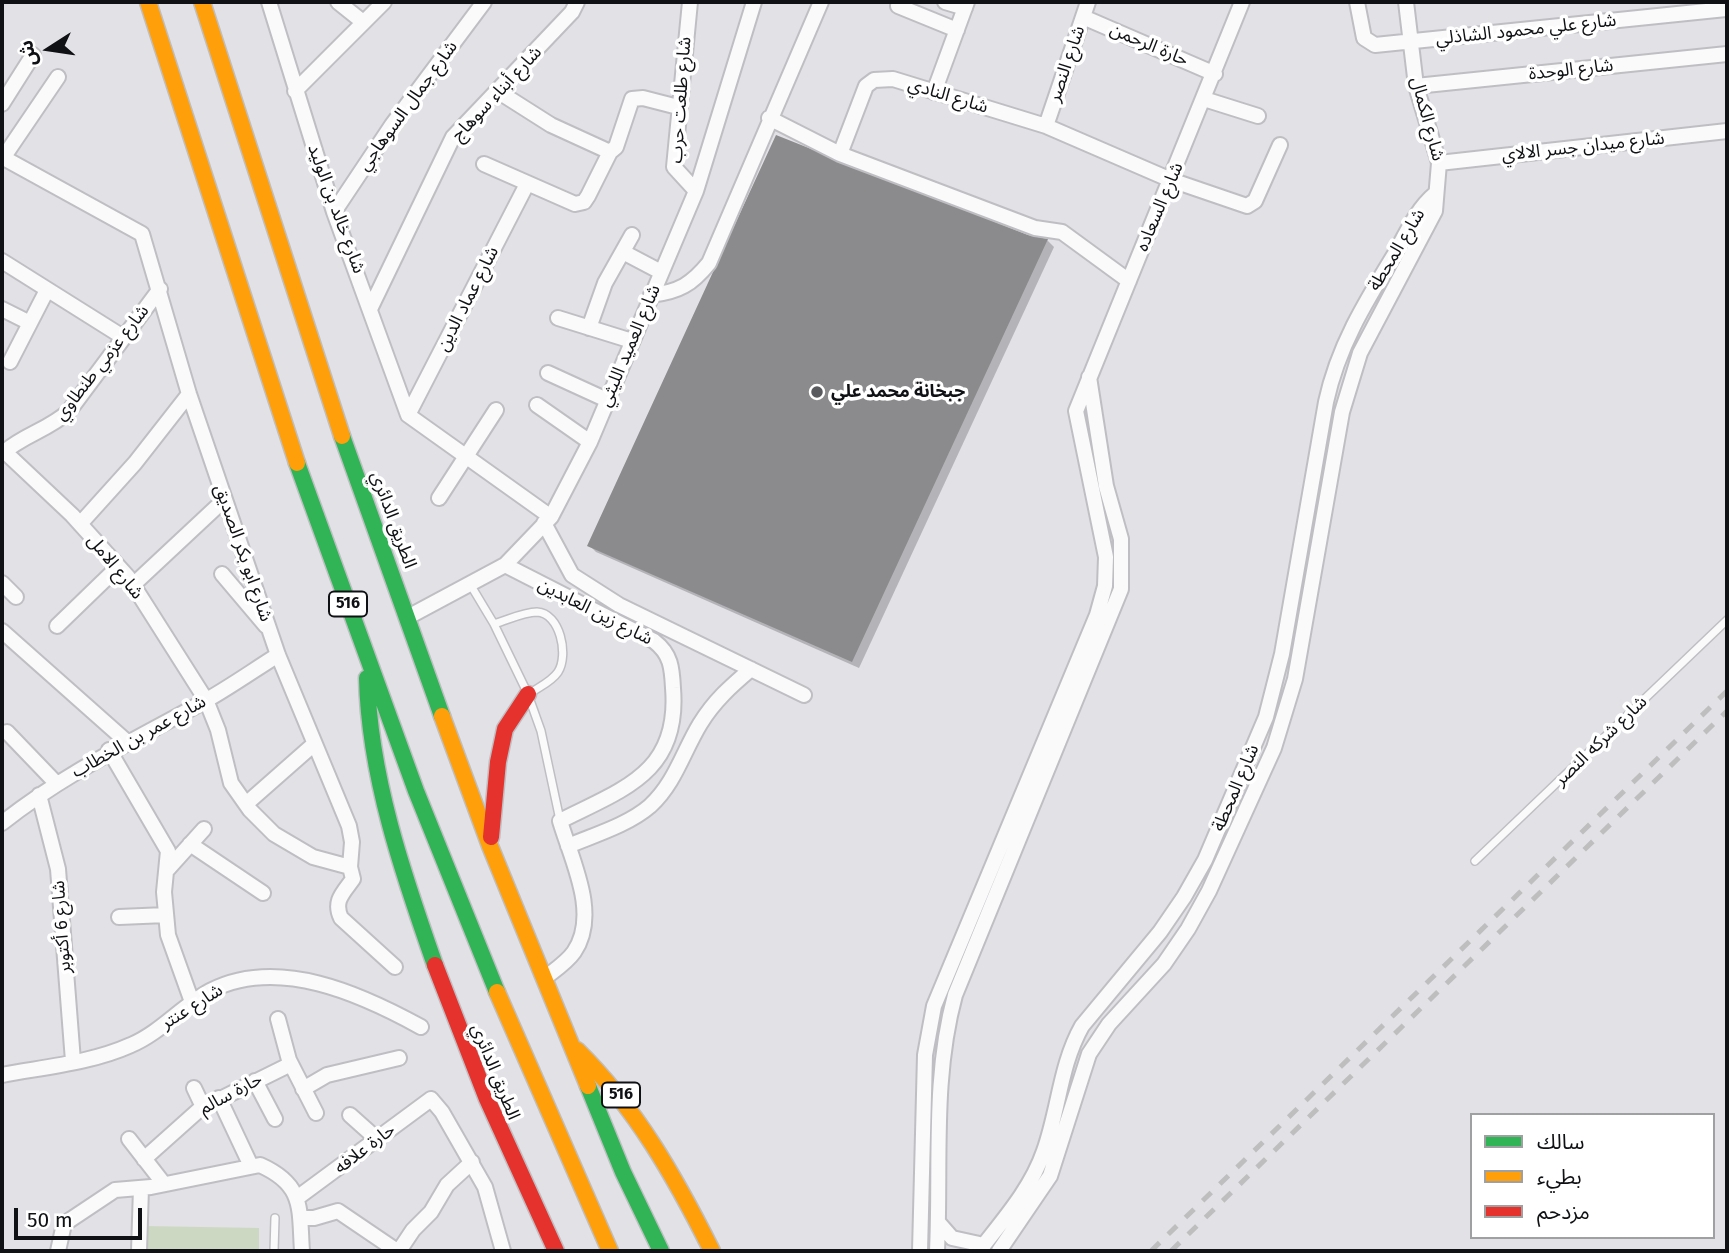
<!DOCTYPE html>
<html>
<head>
<meta charset="utf-8">
<style>
  body { margin:0 }
  #map { position:relative; width:1729px; height:1253px; overflow:hidden; background:#e1e1e6; font-family:"Fira Sans","Noto Sans Arabic",sans-serif }
  canvas { display:block }
  .frame { position:absolute; inset:0; border:4px solid #101114; pointer-events:none }
  .legend { position:absolute; left:1470px; top:1113px; width:245px; height:126px; box-sizing:border-box; background:#fff; border:2px solid #9fa0a1; margin:0; padding:9px 12px; list-style:none; font-size:21px; color:#101114 }
  .legend li { display:flex; align-items:center; gap:14px; height:35px }
  .legend b { width:35px; border:2px solid #9fa0a1 }
  .north { position:absolute; left:14px; top:14px; width:70px; height:70px; -webkit-text-stroke:5px #fff; paint-order:stroke; rotate:258deg; font-size:19px; font-weight:700; line-height:28px; text-align:center; color:#101114 }
  .north::after { content:''; display:block; margin:auto; width:24px; height:32px; background:#101114; clip-path:polygon(50% 0,100% 100%,50% 72%,0 100%) }
  .scale { position:absolute; left:14px; top:1208px; width:128px; height:32px; box-sizing:border-box; border:4px solid #101114; border-top:0; padding-left:9px; font-size:21px; line-height:24px; white-space:nowrap; color:#101114; -webkit-text-stroke:5px #fff; paint-order:stroke }
</style>
</head>
<body>
<div id="map">
<canvas width="1729" height="1253"></canvas>
<div class="frame"></div>
<ul class="legend">
<li><b style="height:9px;background:#30b455"></b>سالك</li>
<li><b style="height:9px;background:#ff9f0a"></b>بطيء</li>
<li><b style="height:9px;background:#e5322d"></b>مزدحم</li>
</ul>
<div class="north">ش</div>
<div class="scale">50 m</div>
</div>
<script>
const c = document.querySelector('canvas').getContext('2d');
c.lineJoin = 'round';
function fillPath(path, color) { c.fillStyle = color; c.fill(path, 'evenodd'); }
function trace(path, color, width, dash) { c.strokeStyle = color; c.lineWidth = width; c.lineCap = dash ? 'butt' : 'round'; c.setLineDash(dash || []); c.stroke(path); }
function drawText(font, color, halo, rows, align = 'center') {
  c.font = font + ' "Fira Sans","Noto Sans Arabic",sans-serif'; c.lineWidth = 7; c.setLineDash([]); c.textBaseline = 'middle'; c.strokeStyle = halo; c.fillStyle = color; for (const [text, x, y, turn = 0] of rows) {
    c.save(); c.translate(x, y); c.rotate((+turn || 0) * Math.PI / 180); c.textAlign = isNaN(turn) ? turn : align; if (halo) c.strokeText(text, 0, 0); c.fillText(text, 0, 0); c.restore();
  }
}
fillPath(new Path2D(`
  M143,1226l116,2v23h-116z`), '#ccd8c2');
fillPath(new Path2D(`
  M1028,236l19,4 7,7 -195,421 -263,-116 -7,-7z`), '#0003');
fillPath(new Path2D(`
  M776,135l252,100 20,4 -196,423 -265,-116z`), '#8b8a8c');
const lane = new Path2D(`
  M470,584l24,40 31,64
  M494,624c14,-4 29,-12 43,-12 23,1 32,43 21,60 -6,9 -17,14 -26,20
  M531,703l10,28 19,89
  M1475,861l252,-241
  M274,1251l1,-33`);
const street = new Path2D(`
  M269,2l65,210 74,203
  M338,2l25,20
  M690,2l-16,165 22,24
  M945,2l20,6
  M1357,2l7,36 11,7 351,-36
  M898,6l59,24
  M1083,17l132,57
  M1416,86l311,-32
  M295,91l89,-89
  M499,92l52,33 59,27 6,-5 16,-48 11,-1 35,9
  M934,92l33,-90
  M1204,99l54,17
  M2,104l31,-49
  M769,118l71,36 26,-68 8,-6 19,-1 153,47 125,54 76,26 8,-5 25,-56
  M1046,126l42,-124
  M840,154l195,74 27,4 67,49
  M2,157l140,77 47,160 89,261 71,171 3,16 -2,25
  M3,158l55,-81
  M1439,163l288,-32
  M484,164l91,40 9,-2 4,-6 22,-44
  M334,212l58,-87 92,-123
  M623,252l38,20
  M2,261l121,76
  M651,295c28,-3 41,-11 58,-32l112,-261
  M371,307l82,-170 119,-125 5,-10
  M2,309l28,14
  M558,318l74,23
  M589,328l16,-45 27,-48
  M10,362l37,-72
  M548,373l59,27
  M537,405l53,37
  M408,415l119,-231
  M408,415l143,102
  M4,451l68,64 56,62 78,123 12,30 13,53 19,27 24,24 39,23 37,10 3,12c-10,14 -20,22 -12,39l54,49
  M2,454c20,-19 47,-24 67,-43l91,-122
  M439,498l57,-88
  M544,523l28,52 47,30 185,90
  M80,524l55,-61 54,-69
  M505,565l149,76c17,13 18,27 19,47 7,85 -50,101 -113,133 11,38 40,93 14,131 -7,10 -19,18 -28,25
  M222,574l44,52
  M2,583l14,14
  M133,585l91,-85
  M408,617l97,-52 46,-48 39,-75 106,-251 58,-189
  M57,626l61,-59
  M2,631l124,110
  M7,732l50,52
  M109,750l59,101 -4,41 4,43 24,67
  M39,795l19,74 15,192
  M246,804l67,-59
  M2,823c63,-50 133,-83 203,-122 25,-14 49,-31 73,-46
  M190,844l73,49
  M568,846c26,-11 60,-21 82,-40 25,-23 33,-54 50,-82 14,-23 31,-38 51,-55
  M168,869l36,-40
  M119,917l47,-2
  M278,1019l11,41 27,53
  M2,1075c42,-8 89,-12 129,-30 29,-12 51,-39 79,-54 68,-35 151,3 211,36
  M255,1081l20,38
  M194,1088l9,19
  M303,1089l24,-14 72,-17
  M219,1098l32,68
  M350,1115l28,25
  M129,1139l35,45
  M144,1159l56,-50 91,-45
  M297,1198l134,-99 11,13 43,75 18,64
  M301,1218h13l24,-7 59,40
  M938,1222l14,16 32,7
  M58,1251l6,-27 51,-34 36,-3 109,-22c45,20 39,44 42,86
  M139,1251l2,-63
  M399,1251l14,-21 18,-18 16,-27 25,-23
  M920,1251l5,-196 9,-49 163,-391 8,-29 1,-29 -30,-146 166,-409
  M937,1251c4,-86 -5,-172 18,-256l166,-406v-50l-15,-53 -17,-109
  M979,1251c24,-31 52,-62 65,-100 15,-42 16,-86 38,-125l78,-94 24,-35 21,-37 61,-143 16,-63 44,-252c12,-56 40,-101 70,-150 11,-20 21,-43 39,-58
  M999,1251l51,-75 39,-122 20,-30 55,-60 24,-35 21,-38 65,-143 21,-69 47,-267 18,-59 75,-142 4,-48 -23,-77 -10,-84`);
const fast = new Path2D(`
  M342,436l100,280
  M297,463l119,328 81,201
  M367,678c2,97 36,196 68,287
  M588,1086l35,86 38,79`);
const slow = new Path2D(`
  M148,2l149,461
  M202,2l140,434
  M442,716l48,130 98,240
  M497,992l113,259
  M577,1050c59,58 98,127 135,201`);
const jam = new Path2D(`
  M491,837l7,-75 7,-33 23,-35
  M435,965l52,134 69,152`);
trace(lane, '#bfbfc3', 10);
trace(street, '#bfbfc3', 18);
trace(fast, '#bfbfc3', 19);
trace(slow, '#bfbfc3', 19);
trace(jam, '#bfbfc3', 19);
trace(lane, '#fafafb', 7);
trace(street, '#fafafb', 14);
trace(fast, '#30b455', 16);
trace(slow, '#ff9f0a', 16);
trace(jam, '#e5322d', 16);
trace(new Path2D(`
  M1151,1251l576,-560
  M1171,1251l556,-540`), '#bebebf', 5, [12, 12]);
for (const [x, y, r, color] of [
  [817,392,7,"#595a5e"]
]) { const dot = new Path2D(); dot.arc(x, y, r, 0, 2 * Math.PI); c.fillStyle = color; c.fill(dot); trace(dot, '#fff', 2.5); }
for (const [x, y, w] of [
  [348,604,38],
  [621,1095,38]
]) { const box = new Path2D(); box.roundRect(x - w / 2, y - 12.5, w, 25, 5); c.fillStyle = '#fff'; c.fill(box); trace(box, '#101114', 2); }
drawText('bold 16px', '#101114', null, [
  ["516",348,604],
  ["516",621,1095]
]);
drawText('18px', '#101114', '#fff', [
  ["شارع علي محمود الشاذلي",1526,30,-6],
  ["حارة الرحمن",1149,45,23],
  ["شارع النصر",1067,64,-71],
  ["شارع الوحدة",1571,70,-6],
  ["شارع أبناء سوهاج",497,94,-47],
  ["شارع النادي",948,96,17],
  ["شارع طلعت حرب",681,100,-86],
  ["شارع جمال السوهاجي",408,106,-54],
  ["شارع الكمال",1427,119,75],
  ["شارع ميدان جسر الالاي",1583,147,-6],
  ["شارع السعاده",1160,207,-67],
  ["شارع خالد بن الوليد",336,209,70],
  ["شارع المحطة",1397,250,-59],
  ["شارع عماد الدين",468,299,-63],
  ["شارع العميد الليثي",630,346,-67],
  ["شارع عزمي طنطاوي",102,363,-52],
  ["الطريق الدائري",393,520,70],
  ["شارع ابو بكر الصديق",243,553,71],
  ["شارع الامل",115,567,51],
  ["شارع زين العابدين",595,612,27],
  ["شارع عمر بن الخطاب",139,737,-29],
  ["شارع شركه النصر",1601,741,-44],
  ["شارع المحطة",1236,788,-67],
  ["شارع 6 أكتوبر",62,927,-94],
  ["شارع عنتر",192,1007,-32],
  ["الطريق الدائري",495,1072,68],
  ["حارة سالم",231,1094,-28],
  ["حارة علافه",365,1149,-37]
]);
drawText('bold 18px', '#101114', '#fff', [
  ["جبخانة محمد علي",831,392]
], 'left');
</script>
</body>
</html>
